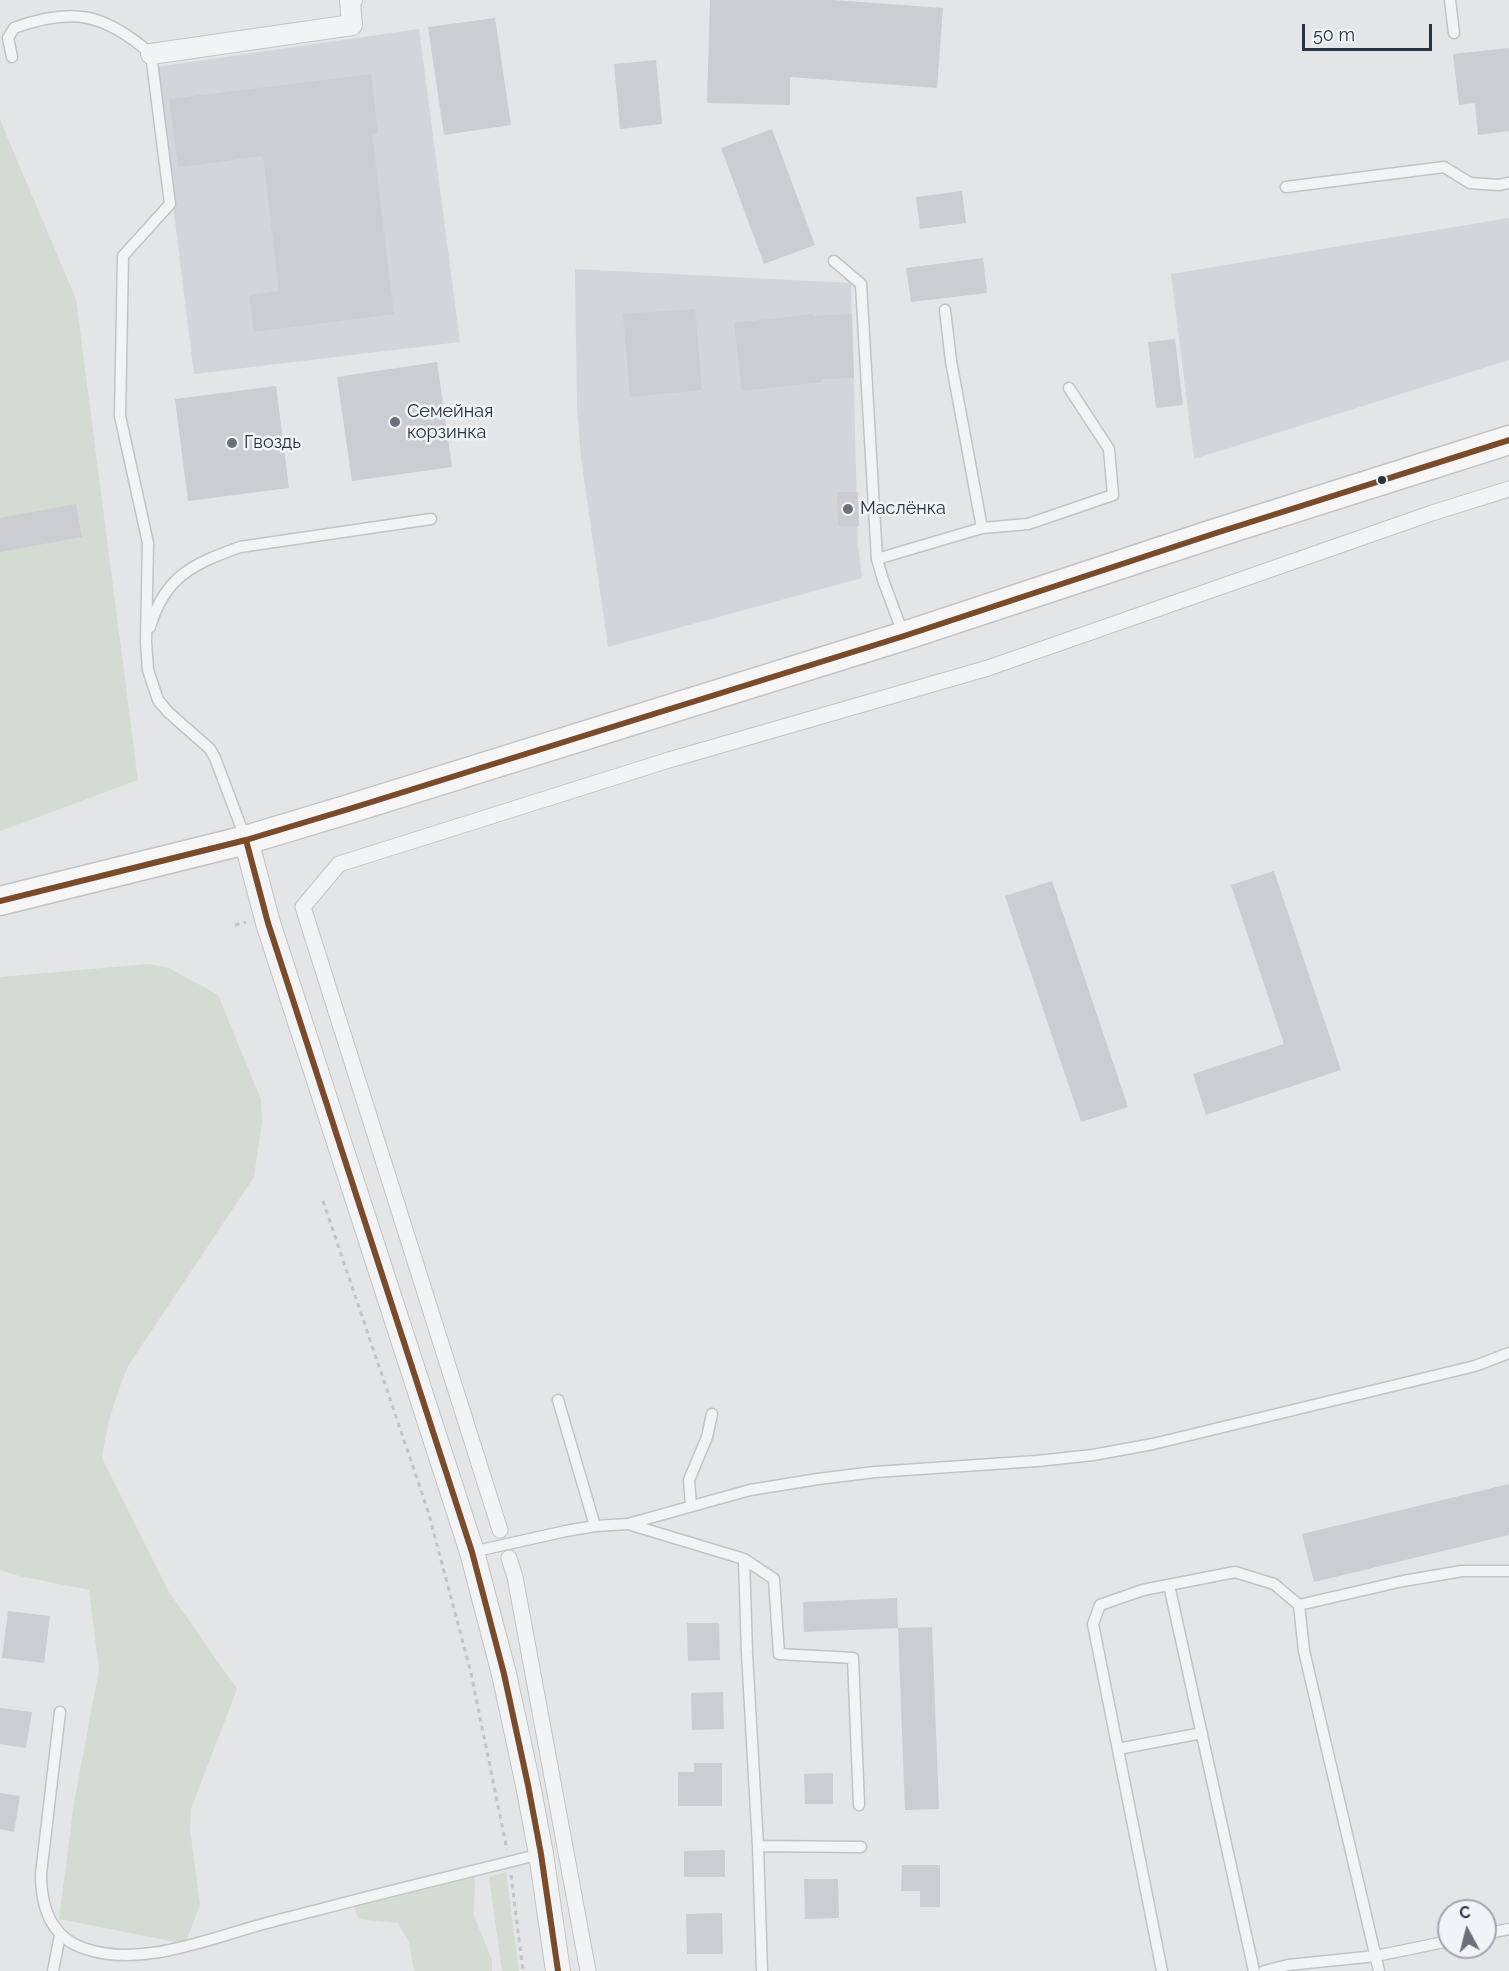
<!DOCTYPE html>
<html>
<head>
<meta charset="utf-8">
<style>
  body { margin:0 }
  #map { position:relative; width:1509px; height:1971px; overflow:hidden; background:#e3e5e7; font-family:Raleway,sans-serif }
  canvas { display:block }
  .north { position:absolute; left:1437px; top:1899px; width:60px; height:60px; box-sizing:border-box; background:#f1f4f7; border:2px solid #a1a7ae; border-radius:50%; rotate:353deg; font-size:16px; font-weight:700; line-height:24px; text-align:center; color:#2a3341 }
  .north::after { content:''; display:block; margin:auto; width:21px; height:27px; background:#6b717b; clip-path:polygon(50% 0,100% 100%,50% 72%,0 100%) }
  .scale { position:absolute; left:1302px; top:24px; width:130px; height:27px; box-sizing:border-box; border:3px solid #2a3341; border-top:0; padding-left:8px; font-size:18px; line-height:21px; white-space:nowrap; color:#2a3341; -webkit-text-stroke:4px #f1f4f7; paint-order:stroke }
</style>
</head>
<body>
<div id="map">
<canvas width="1509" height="1971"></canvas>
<div class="north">С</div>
<div class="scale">50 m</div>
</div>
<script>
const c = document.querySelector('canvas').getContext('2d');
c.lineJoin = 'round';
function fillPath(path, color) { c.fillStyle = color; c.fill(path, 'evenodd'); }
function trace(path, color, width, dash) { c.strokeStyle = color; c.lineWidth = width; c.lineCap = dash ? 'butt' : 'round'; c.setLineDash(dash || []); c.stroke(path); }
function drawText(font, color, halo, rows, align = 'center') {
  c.font = font + ' Raleway,sans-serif'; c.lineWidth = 5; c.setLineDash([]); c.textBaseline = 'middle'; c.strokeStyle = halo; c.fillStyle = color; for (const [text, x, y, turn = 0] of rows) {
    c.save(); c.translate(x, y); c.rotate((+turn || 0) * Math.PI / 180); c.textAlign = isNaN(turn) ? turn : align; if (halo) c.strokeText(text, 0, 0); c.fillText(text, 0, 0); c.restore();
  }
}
fillPath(new Path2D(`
  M419,29l41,313 -266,32 -38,-307z
  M1509,218v142l-315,99 -23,-185z
  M575,269l276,14 7,263 4,32 -254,69 -27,-189 -4,-49z`), '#d2d5da');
fillPath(new Path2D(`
  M0,120l76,179 62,481 -138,51z
  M148,964l21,4 49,27 43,105 1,22 -8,55 -126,189c-12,29 -22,60 -26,92l67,134 68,97 -46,120 -1,20 10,76 -15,39 -126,-25 15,-116 25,-133 -10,-80 -70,-14 -19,-6v-593z
  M506,1872l13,99h-17l-13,-94z
  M475,1875l-1,41 18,44v11h-78l-5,-29 -11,-19 -39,-4 -6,-14z`), '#d4dbd3');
fillPath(new Path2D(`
  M710,0h123l110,8 -6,80 -147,-11v28l-83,-2z
  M495,18l16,107 -67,10 -16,-108z
  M1509,48v83l-31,4 -3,-32 -16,2 -6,-51z
  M656,60l6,64 -42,5 -6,-65z
  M371,74l7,59 -6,1 22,180 -140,18 -5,-37 30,-4 -16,-135 -85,11 -9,-68z
  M772,129l43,116 -51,19 -43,-116z
  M962,191l4,32 -46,6 -4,-32z
  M983,258l4,35 -76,9 -5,-34z
  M695,309l7,81 -72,7 -7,-83z
  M813,314l1,2 38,-2 2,64 -33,1v3l-79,9 -8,-68z
  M1175,339l8,66 -27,3 -8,-66z
  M437,362l15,105 -100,14 -15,-104z
  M276,386l13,102 -101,13 -13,-102z
  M837,492h21l1,34h-21z
  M76,504l6,33 -82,15v-34z
  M1274,871l67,199 -135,45 -13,-41 91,-30 -53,-159z
  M1052,881l76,226 -47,15 -76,-226z
  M1509,1484v51l-195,47 -12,-48z
  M897,1598l1,30 -94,4 -1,-30z
  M8,1611l42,5 -6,47 -42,-5z
  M687,1623h32l1,37 -32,1z
  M932,1627l7,182 -34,1 -7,-182z
  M723,1692l1,37 -32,1 -1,-37z
  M0,1708l32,4 -6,36 -26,-4z
  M694,1763h28v43h-44v-34h16z
  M833,1773v31h-28l-1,-30z
  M0,1793l20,3 -6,36 -14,-3z
  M725,1850v27h-41v-26z
  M902,1865h38v42h-20v-16h-19z
  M804,1879h34l1,39 -34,1z
  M722,1913l1,41h-36l-1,-40z`), '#cbcdd0');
const service = new Path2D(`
  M1450,0l4,33
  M12,57l-4,-19 6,-10c59,-21 90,-15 137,26l19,150 -47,52 -3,160 28,127 -2,99 2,28 10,30 10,12 42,37 5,9 31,82
  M1286,187l158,-20 26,16 28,2 11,-2
  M834,261l27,23 16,275 6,21 21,56
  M945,310l6,51 31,167
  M877,559l105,-31 46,-4 85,-29 -4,-46 -40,-61
  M150,627c15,-51 43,-63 90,-80l191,-28
  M558,1400l37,126
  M691,1506l-2,-26 18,-43 5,-23
  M628,1524l122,-34 68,-11 57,-7 162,-11 56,-6 60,-11 322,-78 34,-13
  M472,1552l94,-21 29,-5 33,-2 116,35 3,94 11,193 103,1
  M744,1559l30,20 5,75 74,4 6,147
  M1169,1585l85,386
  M1299,1605l104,-24 59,-10h47
  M60,1712l-19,162c0,34 10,64 45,75 51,17 111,-6 160,-20 26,-8 53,-14 79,-21 72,-19 144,-36 216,-54
  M1118,1749l84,-16
  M758,1846l4,125
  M1485,1934l24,-5
  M53,1971l7,-36
  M1162,1971l-69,-347 7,-19 43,-15 92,-18 39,12 25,21 5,46 75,320
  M1264,1971l24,-6 88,-9 73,-15`);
const pedestrian = new Path2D(`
  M500,1530l-197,-623 36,-43 330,-104 319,-92 444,-155 77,-24
  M509,1558l6,19 73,394`);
const minor = new Path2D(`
  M151,54l201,-29 -2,-24 2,-1`);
const tertiary = new Path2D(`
  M246,840l22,83 204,629 32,122 24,111 13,69 17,117`);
const secondary = new Path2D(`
  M0,901l246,-61 103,-31 555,-173 312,-103 293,-93`);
trace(service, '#c1c3c5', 13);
trace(pedestrian, '#c1c3c5', 17);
trace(minor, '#c1c3c5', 22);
trace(tertiary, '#c1c3c5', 26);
trace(secondary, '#c1c3c5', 31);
trace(new Path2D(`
  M235,925l11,-3
  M323,1201l105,310 43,162 36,177
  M511,1875l12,96`), '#c2c3c8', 3, [4.5, 4.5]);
trace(service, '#f2f3f5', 10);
trace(pedestrian, '#f2f3f5', 15);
trace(minor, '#f2f3f5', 20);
trace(tertiary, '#f2f3f5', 24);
trace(secondary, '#f6f6f7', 28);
trace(new Path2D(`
  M246,840l22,83 204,629 32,122 24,111 13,69 17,117
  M0,901l246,-61 103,-31 555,-173 312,-103 293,-93`), '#7a4b2a', 6);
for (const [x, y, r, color] of [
  [395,422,6,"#6b717b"],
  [232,443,6,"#6b717b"],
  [1382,480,5,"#2a3341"],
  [848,509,6,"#6b717b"]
]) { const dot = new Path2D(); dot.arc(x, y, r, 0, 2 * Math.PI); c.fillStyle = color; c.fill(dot); trace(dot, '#f1f4f7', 2); }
drawText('18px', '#2a3341', '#f1f4f7', [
  ["Семейная",407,412],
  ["корзинка",407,433],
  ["Гвоздь",244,443],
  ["Маслёнка",860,509]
], 'left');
</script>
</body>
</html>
